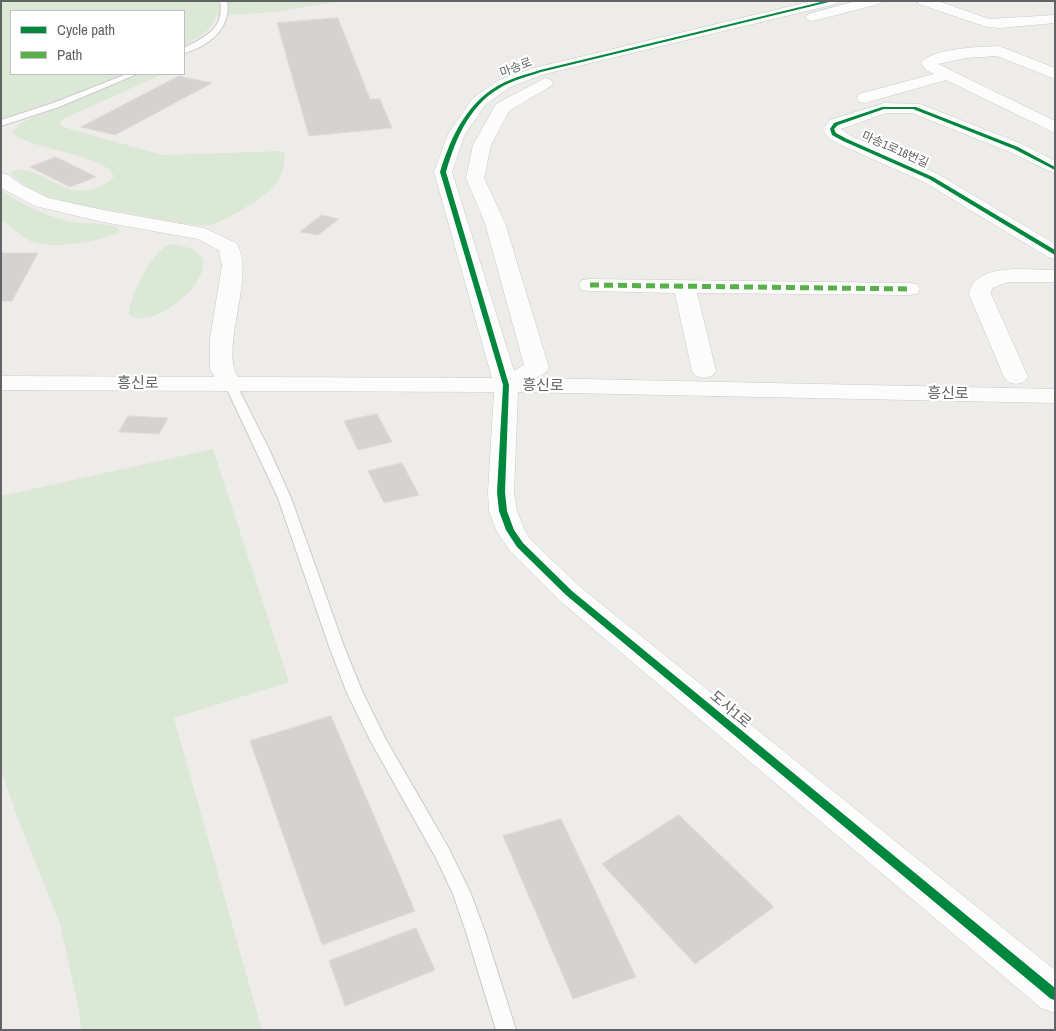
<!DOCTYPE html>
<html>
<head>
<meta charset="utf-8">
<style>
  body { margin:0 }
  #map { position:relative; width:1056px; height:1031px; overflow:hidden; background:#eeece9; font-family:"Archivo Narrow",sans-serif }
  canvas { display:block }
  .frame { position:absolute; inset:0; border:2px solid #5f6366; pointer-events:none }
  .legend { position:absolute; left:10px; top:10px; width:175px; height:65px; box-sizing:border-box; background:#fff; border:1px solid #bfc1c2; margin:0; padding:6px 9px; list-style:none; font-size:15px; color:#5f6366 }
  .legend li { display:flex; align-items:center; gap:10px; height:25px }
  .legend b { width:25px; border:1px solid #bfc1c2 }
</style>
</head>
<body>
<div id="map">
<canvas width="1056" height="1031"></canvas>
<div class="frame"></div>
<ul class="legend">
<li><b style="height:6px;background:#00873e"></b>Cycle path</li>
<li><b style="height:6px;background:#59b04a"></b>Path</li>
</ul>
</div>
<script>
const c = document.querySelector('canvas').getContext('2d');
c.lineJoin = 'round';
function fillPath(path, color) { c.fillStyle = color; c.fill(path, 'evenodd'); }
function trace(path, color, width, dash) { c.strokeStyle = color; c.lineWidth = width; c.lineCap = dash ? 'butt' : 'round'; c.setLineDash(dash || []); c.stroke(path); }
function drawText(font, color, halo, rows, align = 'center') {
  c.font = font + ' "Archivo Narrow","Noto Sans KR",sans-serif'; c.lineWidth = 4.5; c.setLineDash([]); c.textBaseline = 'middle'; c.strokeStyle = halo; c.fillStyle = color; for (const [text, x, y, turn = 0] of rows) {
    c.save(); c.translate(x, y); c.rotate((+turn || 0) * Math.PI / 180); c.textAlign = isNaN(turn) ? turn : align; if (halo) c.strokeText(text, 0, 0); c.fillText(text, 0, 0); c.restore();
  }
}
fillPath(new Path2D(`
  M1,1h341l-68,11 -57,4c-7,16 -19,22 -33,30v-35h-173v63h113l-71,28 -52,17z
  M141,74h22l-100,45 -3,3 2,4 8,3 93,26 119,-4 3,3c-1,9 -2,19 -7,27 -7,13 -56,43 -72,45 -27,-2 -53,-8 -80,-13 -39,-7 -85,-9 -115,-39l1,-3c33,-9 58,43 102,6 -5,-22 -83,-27 -102,-44l7,-9 13,-6z
  M1,190c22,15 46,27 72,32 15,2 32,0 46,6l-1,5c-22,9 -66,17 -88,8 -11,-5 -18,-16 -29,-21z
  M175,244l18,5 10,9c6,28 -49,72 -74,57 -1,-15 20,-55 32,-65 4,-4 9,-5 14,-6z
  M213,449l76,233 -115,36 88,312h-181l-2,-19 -19,-87 -42,-105 -17,-49v-274z`), '#dbe8d6');
const building = new Path2D(`
  M338,18l32,81h10l12,29 -83,8 -32,-113z
  M179,76l33,7 -97,52 -34,-8z
  M56,157l40,20 -26,10 -40,-20z
  M322,215l17,4 -21,16 -18,-3z
  M1,253h37l-26,48h-11z
  M377,414l15,28 -34,8 -14,-29z
  M128,416l40,2 -9,16 -40,-2z
  M402,463l17,32 -35,8 -16,-32z
  M331,716l84,195 -93,34 -72,-204z
  M679,815l95,92 -79,57 -93,-100z
  M561,819l75,158 -63,22 -70,-163z
  M416,928l19,42 -90,36 -16,-45z`);
fillPath(building, '#d5d3d2');
trace(building, '#dddbd8', 1);
const lane = new Path2D(`
  M220,1h7c5,27 -19,46 -43,52v-5c21,-11 41,-19 36,-47z
  M127,74h10l-78,33 -58,19v-6l52,-17z
  M231,381l4,1 34,67 22,49 54,151 18,44 22,45 63,109 23,47 14,38 31,98h-20l-30,-98 -13,-38 -17,-36 -66,-118 -23,-47 -17,-44 -52,-151 -53,-113z`);
const street = new Path2D(`
  M917,1h21l51,18 66,-4v8l-56,5 -12,-1 -68,-23z
  M999,46l56,22v11l-58,-23 -31,2 -28,6 117,57v12l-109,-53 -81,23 -6,-1 -2,-4 2,-4 75,-20 -8,-4 -5,-7c10,-15 60,-16 78,-17z
  M884,103l36,1 102,40 33,17v13l-45,-22 -98,-39h-26l-45,16 10,7 87,38 117,70v15l-7,-2 -124,-75 -85,-38c-8,-4 -12,-7 -16,-15l7,-9z
  M1,173l7,2 14,10 26,13 55,12 101,18 32,15c19,27 -10,90 -2,125 1,6 6,12 9,17l-3,5 -9,2 -9,-2 -12,-21v-30l12,-73 -3,-16 -21,-11 -95,-17 -68,-16 -34,-18z
  M1017,269l38,1v12h-47l-16,6 -1,6 37,83 -4,5 -8,2 -8,-2 -4,-5 -35,-83c5,-22 28,-24 48,-25z
  M590,279l319,4 8,1 3,5 -3,5 -8,1 -212,-2 19,78 -4,5 -8,2 -8,-2 -4,-5 -17,-78 -85,-2 -8,-1 -3,-5 3,-5z`);
const secondary = new Path2D(`
  M812,1h26l-2,3 -291,70 -35,13 -25,18 -20,29 -13,38 62,199 10,-6 -39,-142 -19,-45 7,-33 23,-41 49,-26 6,2 2,3 -2,3 -42,25 -18,34 -7,33 21,45 44,145 -4,5 -9,5 519,11v14l-537,-11 -4,100 3,19 7,18 6,10 49,47 476,384v43l-14,-5 -482,-408 -49,-49 -14,-21 -7,-19 -1,-19 6,-100 -493,-2v-14l491,2 -58,-206 14,-38 25,-36 26,-18 35,-12z
  M856,1h25l-2,3 -66,17 -5,-1 -2,-3 2,-3z`);
trace(lane, '#cacac9', 2);
trace(street, '#cacac9', 1);
trace(secondary, '#c8c9c8', 1);
fillPath(lane, '#fcfcfc');
fillPath(street, '#fcfcfc');
fillPath(secondary, '#fcfcfc');
trace(new Path2D(`
  M590,285l319,4`), '#59b04a', 5, [9, 5]);
fillPath(new Path2D(`
  M825,1h8l-292,71c-12,4 -24,7 -36,13 -34,17 -49,52 -59,87l63,213 -4,107 2,19 7,19 9,13 49,48 483,397v12l-4,-1 -485,-404 -49,-48 -11,-17 -7,-19 -2,-19 6,-107 -63,-213c11,-36 28,-72 63,-89 12,-6 25,-9 37,-13z
  M882,107h34l102,40 37,20v3l-41,-21 -101,-40h-29l-46,16 -4,4 2,4 11,6 86,38 122,73v5l-126,-76 -86,-38 -11,-6 -2,-6 4,-6z`), '#00873e');
drawText('12px', '#5f6366', '#fff', [
  ["마송로",516,68,-21],
  ["마송1로16번길",895,150,24]
]);
drawText('15px', '#5f6366', '#fff', [
  ["흥신로",138,384],
  ["흥신로",543,386,1],
  ["흥신로",948,394,1],
  ["도사1로",730,710,40]
]);
</script>
</body>
</html>
